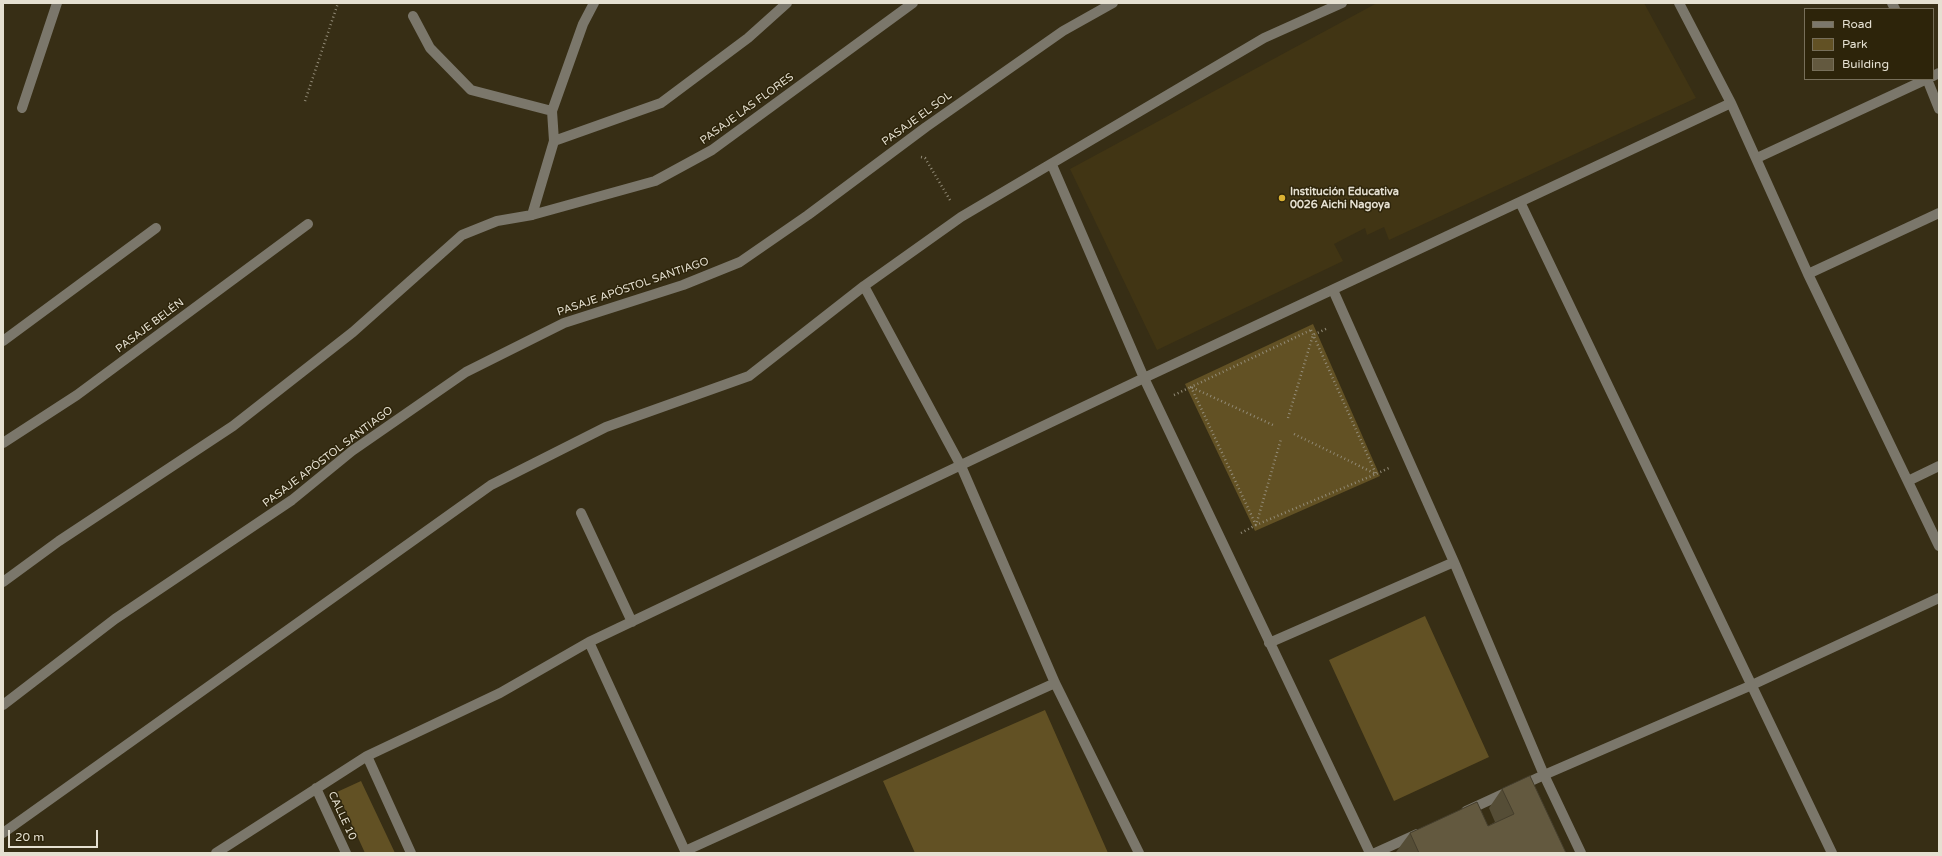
<!DOCTYPE html>
<html>
<head>
<meta charset="utf-8">
<style>
  body { margin:0 }
  #map { position:relative; width:1942px; height:856px; overflow:hidden; background:#372e15; font-family:"Varela Round",sans-serif }
  canvas { display:block }
  .frame { position:absolute; inset:0; border:4px solid #e5e0d1; pointer-events:none }
  .legend { position:absolute; left:1804px; top:8px; width:130px; height:72px; box-sizing:border-box; background:#2d240a; border:1px solid #776f5a; margin:0; padding:5px 7px; list-style:none; font-size:12px; color:#e5e0d1 }
  .legend li { display:flex; align-items:center; gap:8px; height:20px }
  .legend b { width:20px; border:1px solid #776f5a }
  .scale { position:absolute; left:8px; top:830px; width:90px; height:18px; box-sizing:border-box; border:2px solid #e5e0d1; border-top:0; padding-left:5px; font-size:12px; line-height:14px; white-space:nowrap; color:#e5e0d1; -webkit-text-stroke:3px #2d240a; paint-order:stroke }
</style>
</head>
<body>
<div id="map">
<canvas width="1942" height="856"></canvas>
<div class="frame"></div>
<ul class="legend">
<li><b style="height:5px;background:#7b776b"></b>Road</li>
<li><b style="height:11px;background:#625124"></b>Park</li>
<li><b style="height:11px;background:#63593f"></b>Building</li>
</ul>
<div class="scale">20 m</div>
</div>
<script>
const c = document.querySelector('canvas').getContext('2d');
c.lineJoin = 'round';
function fillPath(path, color) { c.fillStyle = color; c.fill(path, 'evenodd'); }
function trace(path, color, width, dash) { c.strokeStyle = color; c.lineWidth = width; c.lineCap = dash ? 'butt' : 'round'; c.setLineDash(dash || []); c.stroke(path); }
function drawText(font, color, halo, rows, align = 'center') {
  c.font = font + ' "Varela Round",sans-serif'; c.lineWidth = 3; c.setLineDash([]); c.textBaseline = 'middle'; c.strokeStyle = halo; c.fillStyle = color; for (const [text, x, y, turn = 0] of rows) {
    c.save(); c.translate(x, y); c.rotate((+turn || 0) * Math.PI / 180); c.textAlign = isNaN(turn) ? turn : align; if (halo) c.strokeText(text, 0, 0); c.fillText(text, 0, 0); c.restore();
  }
}
fillPath(new Path2D(`
  M1377,3h267l52,95 -307,142 -5,-13 -17,8 -2,-7 -31,16 9,17 -186,89 -87,-181z`), '#413514');
fillPath(new Path2D(`
  M1313,324l67,152 -125,55 -70,-147z
  M1425,616l64,141 -95,44 -65,-141z
  M1045,710l63,143h-193l-32,-72z
  M361,781l34,72h-30l-28,-61z`), '#625124');
trace(new Path2D(`
  M305,101l33,-98
  M921,157l4,1 25,42
  M1311,330l65,144 -120,51 -65,-138z
  M1174,395l17,-8 82,38
  M1288,418l25,-83 15,-7
  M1294,434l82,40 13,-6
  M1241,533l15,-8 25,-86`), '#938c78', 2.5, [1, 3]);
trace(new Path2D(`
  M1679,3l52,100 77,171 131,272
  M1892,3l3,6
  M413,16l17,32 41,42 81,21
  M1933,76l6,-3
  M1927,79l12,30
  M22,108l35,-105
  M554,141l107,-38 87,-65 39,-35
  M1757,158l170,-79
  M1052,165l92,213 226,475
  M1520,202l312,651
  M532,215l22,-74 -2,-30 31,-87 11,-21
  M1808,274l131,-61
  M864,286l97,180 94,217 84,170
  M1333,290l121,272 90,213 37,78
  M3,341l153,-113
  M3,443l74,-48 231,-171
  M1908,481l31,-15
  M581,513l51,109
  M3,582l56,-41 174,-115 120,-94 109,-97 35,-14 35,-6 123,-34 57,-31 201,-147
  M589,642l97,211
  M1269,643l185,-81
  M3,705l112,-86 177,-119 60,-49 114,-79 98,-49 119,-38 57,-23 68,-47 118,-88 137,-96 50,-28
  M367,756l44,97
  M316,788l30,65
  M1466,811l78,-36 208,-90 187,-87
  M3,833l488,-348 115,-58 143,-51 115,-90 97,-69 303,-179 78,-35
  M685,851l370,-168
  M216,853l151,-97 133,-63 89,-51 555,-264 587,-275
  M1375,853l42,-19`), '#7b776b', 10);
fillPath(new Path2D(`
  M1502,789l64,64h-169l-1,-1 14,-19 78,-7 7,-4 -6,-14z`), '#554d36');
const building = new Path2D(`
  M1530,776l36,77h-147l-9,-20 67,-31 11,24 26,-12 -12,-25z`);
fillPath(building, '#63593f');
trace(building, '#453e2c', 1);
for (const [x, y, r, color] of [
  [1282,198,4,"#dcb233"]
]) { const dot = new Path2D(); dot.arc(x, y, r, 0, 2 * Math.PI); c.fillStyle = color; c.fill(dot); trace(dot, '#2d240a', 1.5); }
drawText('11px', '#e5e0d1', '#2d240a', [
  ["PASAJE LAS FLORES",747,109,-36],
  ["PASAJE EL SOL",917,119,-36],
  ["PASAJE APÓSTOL SANTIAGO",633,287,-19],
  ["PASAJE BELÉN",150,326,-37],
  ["PASAJE APÓSTOL SANTIAGO",328,457,-37],
  ["CALLE 10",342,816,65]
]);
drawText('bold 11px', '#e5e0d1', '#2d240a', [
  ["Institución Educativa",1290,192],
  ["0026 Aichi Nagoya",1290,205]
], 'left');
</script>
</body>
</html>
